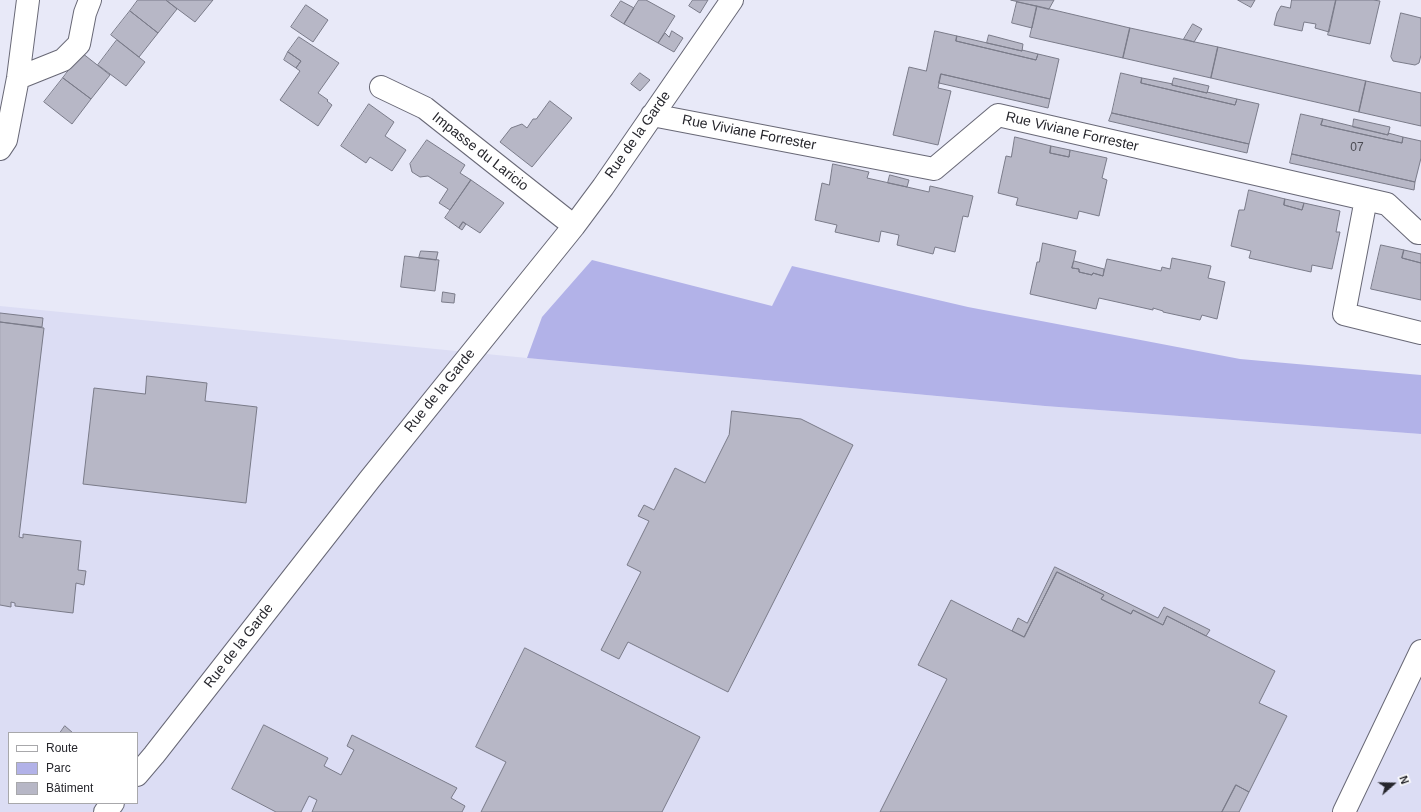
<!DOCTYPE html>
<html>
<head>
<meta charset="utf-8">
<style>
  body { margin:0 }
  #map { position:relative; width:1421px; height:812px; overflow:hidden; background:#e8e9f8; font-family:Arial,sans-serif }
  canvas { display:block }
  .legend { position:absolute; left:8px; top:732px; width:130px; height:72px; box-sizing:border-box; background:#fff; border:1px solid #a8a8ab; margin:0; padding:5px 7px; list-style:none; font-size:12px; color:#26262c }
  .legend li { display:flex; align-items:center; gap:8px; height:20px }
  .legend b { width:20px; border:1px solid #a8a8ab }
  .north { position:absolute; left:1373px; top:764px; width:40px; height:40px; -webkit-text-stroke:3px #fff; paint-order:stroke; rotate:70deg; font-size:11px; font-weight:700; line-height:16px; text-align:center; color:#26262c }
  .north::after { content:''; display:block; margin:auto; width:14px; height:18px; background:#26262c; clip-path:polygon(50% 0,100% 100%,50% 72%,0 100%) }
</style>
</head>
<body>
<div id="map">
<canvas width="1421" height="812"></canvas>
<ul class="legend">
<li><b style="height:5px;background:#fff"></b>Route</li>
<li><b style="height:11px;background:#b2b2e8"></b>Parc</li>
<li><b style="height:11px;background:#b7b7c6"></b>Bâtiment</li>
</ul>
<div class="north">N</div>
</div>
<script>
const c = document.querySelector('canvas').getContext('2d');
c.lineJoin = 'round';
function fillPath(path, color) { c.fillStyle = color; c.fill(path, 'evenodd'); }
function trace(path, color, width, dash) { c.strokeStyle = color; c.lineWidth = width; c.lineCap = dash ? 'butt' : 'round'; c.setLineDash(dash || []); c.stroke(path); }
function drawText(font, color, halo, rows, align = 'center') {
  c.font = font + ' Arial,sans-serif'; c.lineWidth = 3; c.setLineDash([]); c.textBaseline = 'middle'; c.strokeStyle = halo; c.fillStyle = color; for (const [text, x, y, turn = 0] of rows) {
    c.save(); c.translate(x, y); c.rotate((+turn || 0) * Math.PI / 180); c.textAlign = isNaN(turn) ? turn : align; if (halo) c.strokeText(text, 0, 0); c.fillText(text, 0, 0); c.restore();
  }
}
fillPath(new Path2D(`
  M0,306l527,52 518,48 376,28v378h-1421zM9,733h128v70h-128z`), '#dcddf4');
fillPath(new Path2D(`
  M592,260l180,46 20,-40 176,41 272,52 181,16v59l-376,-28 -518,-48 15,-41z`), '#b2b2e8');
const building = new Path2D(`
  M138,0h28l11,9 -19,24 -28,-22z
  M168,0h45l-18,22 -28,-21z
  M639,0h7l29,16 -17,27 -34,-19z
  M693,0h15l-8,13 -11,-7z
  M1011,0h43l-5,9z
  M1238,0h17l-4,7z
  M1292,0h44l-7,32 -14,-4 1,-4 -12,-2 -2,9 -28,-6 3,-12 4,-7 9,2z
  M1336,0h37l7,1 -10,43 -42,-9z
  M621,1l13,7 -10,16 -13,-8z
  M1017,2l20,4 -5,22 -20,-5z
  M306,5l22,15 -15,22 -22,-15z
  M1037,6l93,22 -7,30 -93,-21z
  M130,11l28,22 -19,24 -28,-22z
  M1401,13l20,5v37l-2,8 -4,2 -22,-4 -2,-4z
  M1193,24l9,5 -8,13 -10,-3z
  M1130,28l88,19 -7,31 -88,-20z
  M672,31l11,7 -9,14 -16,-9 7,-10 4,4z
  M935,31l22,5 -1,5 80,19 2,-6 21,5 -9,40 -109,-25 -3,14 13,3 -13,54 -45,-10 16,-68 17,4z
  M989,35l34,9 -1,7 -35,-8z
  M957,36l65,15v-1l16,4 -2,6 -80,-19z
  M299,37l40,26 -21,30 10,7 -1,1 5,4 -14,21 -38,-26 20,-29 -4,-3 5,-7 -13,-9z
  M117,40l28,22 -19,24 -28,-21z
  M1218,47l148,34 -7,31 -148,-34z
  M288,52l13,9 -5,7 -12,-8z
  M82,53l28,22 -19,24 -28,-21z
  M640,73l10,7 -10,11 -9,-7z
  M1121,73l21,5 -1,5 94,22 2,-6 22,5 -10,40 -137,-31z
  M941,74l109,25 -2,9 -109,-25z
  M63,78l28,21 -19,25 -28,-22z
  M1142,78l31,6 -1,1 35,8v-1l30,7 -2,6 -94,-22z
  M1174,78l35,8 -2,7 -35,-8z
  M1366,81l55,12v33l-62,-14z
  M550,101l22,17 -40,49 -32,-25 11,-14 11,-4 5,4 6,-9h3z
  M369,104l25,18 -9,14 21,14 -14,21 -22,-14 -4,6 -25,-17z
  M1112,113l137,31 -2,9 -138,-32z
  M1301,114l22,5 -2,6 81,18 1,-6 18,4v17l-6,24 -123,-28z
  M1323,119l65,16v-2l15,4 -1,6 -81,-18z
  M1354,119l36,8 -2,8 -35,-8z
  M1015,137l36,9 -1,7 19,4 1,-7 37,8 -5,20 5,2 -8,36 -20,-5 -2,8 -61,-14 2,-7 -20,-5 8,-37 5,1z
  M427,140l38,25 -5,8 11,7 -21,30 -11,-7 9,-14 -20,-13 -8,1 -8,-5 -2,-8z
  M1051,146l19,4 -1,7 -19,-4z
  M1292,154l123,28 -1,8 -124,-27z
  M833,164l36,8 -2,6 40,9 22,5 1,-6 43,10 -5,21 -5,-1 -8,36 -20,-5 -2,7 -36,-9 2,-10 -18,-4 -2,11 -44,-10 2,-7 -22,-5 7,-37 7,2z
  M890,175l19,5 -2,7 -19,-4z
  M471,180l33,23 -24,30 -17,-11 -4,6 -14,-10z
  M1249,190l36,9 -1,6 18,5 2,-7 36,8 -4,21h4l-8,37 -20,-4 -1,7 -62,-14 2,-7 -20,-5 8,-36h5z
  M1285,199l19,4 -2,7 -18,-5z
  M463,222l3,2 -4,6 -3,-2z
  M1043,243l33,8 -4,17 7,1v3l13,3 1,-2 10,3 4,-17 54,12 1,-4 8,2 2,-11 39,8 -3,12 17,4 -8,37 -15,-4 -2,5 -37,-8v-1l-10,-3v2l-54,-12 -3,11 -66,-15 7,-32h2z
  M1381,245l23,5 -2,8 19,5v37l-50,-11z
  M1404,250l17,4v9l-19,-5z
  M421,251l17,1 -2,8 -17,-2z
  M405,256l34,4 -4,31 -34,-4z
  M1074,261l30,8 -1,7 -10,-3 -1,2 -13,-3v-3l-7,-1z
  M443,292l12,2 -1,9 -12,-1z
  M0,313l43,5 -1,9 -42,-5z
  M0,322l44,6 -25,209 4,1v-4l58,7 -3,29 8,1 -2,14 -8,-2 -3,30 -58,-7v-3l-4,-1v5l-11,-2z
  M147,376l60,7 -2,18 52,6 -11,96 -163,-19 11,-96 51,6z
  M732,411l69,8 52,26 -125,247 -100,-50 -9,17 -18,-9 40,-78 -14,-7 22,-44 -11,-5 6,-11 10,5 21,-42 30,15 24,-48z
  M1055,567l103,51 6,-11 46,23 -4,6 -39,-20 -4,9 -30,-15 -2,4 -30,-15 3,-4 -47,-23 -33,65 -12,-6 6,-13 9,5z
  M1057,572l47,23 -3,4 30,15 2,-4 30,15 4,-9 108,55 -16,32 28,13 -38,76 -13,-7 -14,27h-342l67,-133 -29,-14 33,-65 73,37z
  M525,648l175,89 -38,75h-181l25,-50 -30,-15z
  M264,725l64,33 -4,8 17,9 13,-25 -7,-4 5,-11 105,53 -6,10 14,8 -3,6h-150l5,-12 -8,-4 -8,16h-25l-44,-23z
  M65,726l8,7h-13z
  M1236,785l13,7 -10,20h-17z`);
fillPath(building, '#b7b7c6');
trace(building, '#7a7b89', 1);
const street = new Path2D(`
  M18,78l45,-18 16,-16 6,-31 5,-13
  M381,87l44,21 149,118
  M652,115l282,54 64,-54 389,89 31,29h3
  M0,149l6,-9 12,-62 10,-78
  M1366,199l-22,115 77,19
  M137,775l17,-20 216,-276 204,-253 29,-39 129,-187
  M105,812l8,-9
  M1344,812l77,-161`);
trace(street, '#686876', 24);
trace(street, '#fff', 22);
drawText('12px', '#4a4a52', null, [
  ["07",1357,148]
]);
drawText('14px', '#26262c', '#fff', [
  ["Rue Viviane Forrester",1072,132,13],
  ["Rue Viviane Forrester",749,133,11],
  ["Rue de la Garde",638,135,-55],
  ["Impasse du Laricio",480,152,38],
  ["Rue de la Garde",440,391,-51],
  ["Rue de la Garde",239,646,-52]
]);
</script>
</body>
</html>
